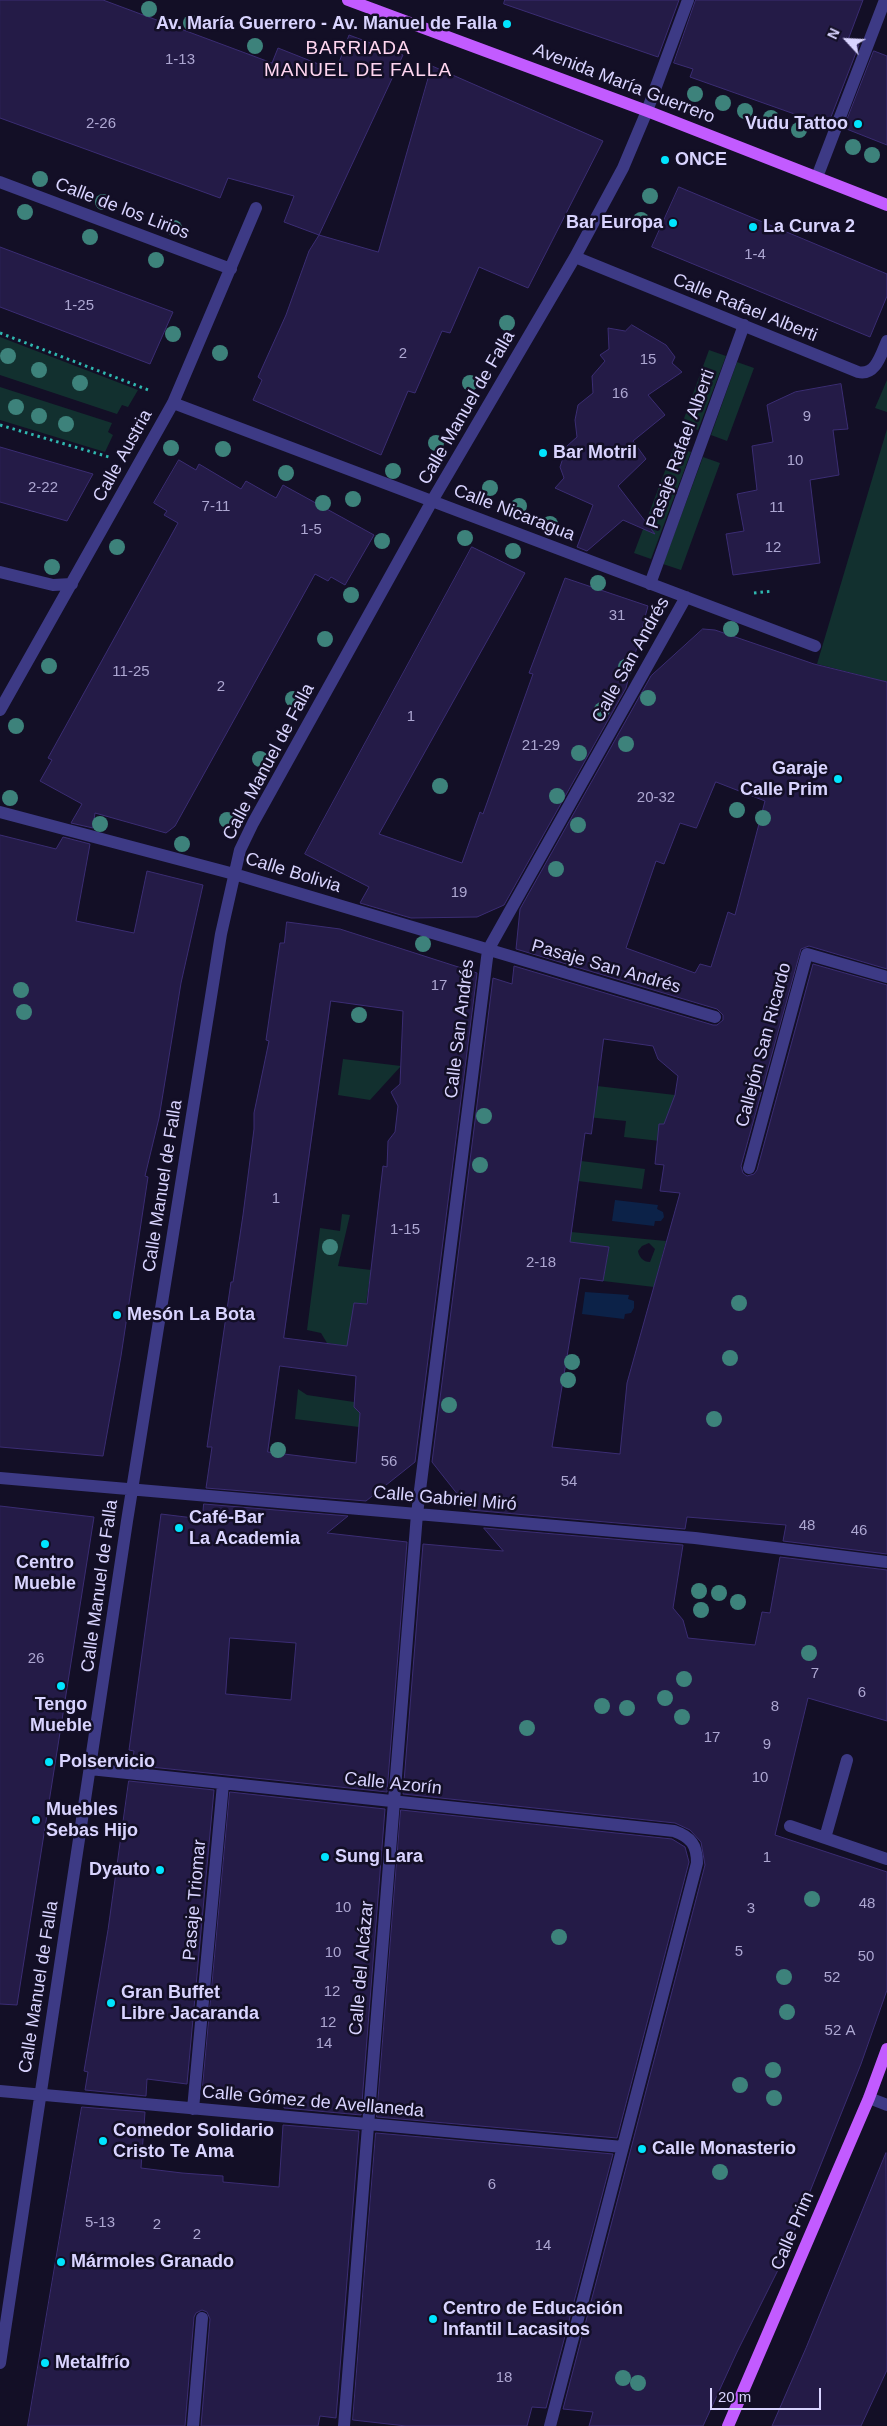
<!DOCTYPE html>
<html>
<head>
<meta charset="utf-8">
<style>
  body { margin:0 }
  #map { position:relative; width:887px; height:2426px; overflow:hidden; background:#130f26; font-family:Arial,sans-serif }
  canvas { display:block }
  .north { position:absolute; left:822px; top:15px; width:50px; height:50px; -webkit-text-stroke:4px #130f26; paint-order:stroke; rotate:295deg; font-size:14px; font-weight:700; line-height:20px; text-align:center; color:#d9d4ff }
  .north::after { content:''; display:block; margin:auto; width:18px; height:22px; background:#d9d4ff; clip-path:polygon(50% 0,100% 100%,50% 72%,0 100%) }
  .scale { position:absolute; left:710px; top:2388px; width:111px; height:22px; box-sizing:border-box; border:2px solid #d9d4ff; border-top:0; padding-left:6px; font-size:15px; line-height:18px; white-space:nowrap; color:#d9d4ff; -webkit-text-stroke:4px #130f26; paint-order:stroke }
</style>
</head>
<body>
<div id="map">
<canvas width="887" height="2426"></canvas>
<div class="north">N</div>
<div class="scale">20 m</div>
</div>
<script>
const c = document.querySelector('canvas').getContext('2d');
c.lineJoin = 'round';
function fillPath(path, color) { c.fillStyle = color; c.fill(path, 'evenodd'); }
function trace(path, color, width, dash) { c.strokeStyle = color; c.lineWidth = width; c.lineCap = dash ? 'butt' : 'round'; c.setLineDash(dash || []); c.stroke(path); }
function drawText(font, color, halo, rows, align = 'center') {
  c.font = font + ' Arial,sans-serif'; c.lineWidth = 5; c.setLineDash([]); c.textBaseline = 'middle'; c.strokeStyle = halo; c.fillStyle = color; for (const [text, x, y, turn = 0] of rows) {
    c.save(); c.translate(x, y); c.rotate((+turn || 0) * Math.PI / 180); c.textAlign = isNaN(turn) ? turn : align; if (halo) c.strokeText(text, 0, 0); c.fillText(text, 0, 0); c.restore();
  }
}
fillPath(new Path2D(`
  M0,337l138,53 -10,17 -6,-2 -5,9 -117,-39z
  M709,350l17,6 -28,74 -16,-6z
  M737,362l17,6 -27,73 -16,-6z
  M887,380v32l-12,-4z
  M0,387l112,36 -4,9 5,3 -8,17 -105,-32z
  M887,429v253l-70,-18z
  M674,447l17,5 -40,107 -17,-6z
  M703,457l17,6 -39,107 -18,-6z
  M343,1059l58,7 -31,34 -32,-5z
  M597,1086l78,9 -6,47 -45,-5 2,-16 -39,-4z
  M581,1161l64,8 -3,20 -64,-8z
  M342,1214l8,1 -12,51 33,4 -5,34 -12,-1 -4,44 -23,-4 -6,-10 -14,-3 13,-102 20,3z
  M571,1232l95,9 -12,46 -51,-6 6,-34 -39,-5zM649,1243l6,6 -5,13c-7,0 -11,-5 -12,-11l4,-5z
  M298,1389l9,6 47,7 6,10 -1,15 -64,-8z`), '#12302f');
fillPath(new Path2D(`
  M615,1200l43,5 -1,4 6,3 1,5 -3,4h-6l-1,5 -42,-5z
  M585,1292l44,3 -1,4 6,2v7l-3,5 -6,1 -1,5 -42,-5z`), '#0c2248');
const building = new Path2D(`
  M0,0h103l169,63 6,-15 58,23 13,-36 54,20 -84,180 -35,-13 10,-26 -66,-18 -8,20 -220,-80z
  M505,0h174l-21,57 -154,-53z
  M696,0h167l-15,40 11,5 -30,77 -10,-4 -2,4 -127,-45 3,-8 -19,-6z
  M874,51l13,5v89l-43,-17z
  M432,66l171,75 -75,147 -49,-21 -29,66 -8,-2 -27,62 -7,-2 -27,64 -128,-55 9,-20 -4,-3 28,-62 23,-64 10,-16 59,17z
  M679,187l208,87v22l-17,41 -218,-90z
  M0,247l173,65 -23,52 -150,-57z
  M632,325l34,20 9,12 -3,6 10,9 -34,23 17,20 -32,26 13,18 -28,27 37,48 -32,-14 -36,31 -10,-4 16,-42 -38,-17 9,-10 -4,-11 7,-21 10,-9 -2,-17 3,-15 15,-12 -1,-17 13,-15 -5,-6 9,-6 -1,-21 17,3z
  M841,384l7,45 -15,1 6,45 -29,5 10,83 -87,12 -7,-41 18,-3 -7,-37 20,-4 -5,-44 21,-4 -6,-37 28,-13z
  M0,447l93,27 -26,47 -67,-19z
  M179,460l17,10 3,-6 42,25 5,-8 30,17 7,-13 91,50 -29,50 -14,-8 -3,4 -13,-7 -140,252 -9,7 -71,-20 -2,15 -22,-5 11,-19 -42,-23 12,-21 -4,-2 130,-235 -14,-8 3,-4 -13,-8z
  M472,547l53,26 -146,261 83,29 18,-51 3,2 50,-140 -4,-1 36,-95 83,28 -22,82 -122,217 -27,12 -66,1 -51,-15 9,-16 -64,-33z
  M703,629l12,1 99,34 73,18v287l-78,-23 -8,3 -60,217 2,7 4,3 7,-2 3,-4 56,-206 74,21v569l-104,-13 3,-16 -99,-8 -2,12 -215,-19 -38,-48 61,-484 19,6 2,-18 199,59h4l6,-5v-5l-6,-6 -201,-60 4,-40 131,-233zM716,782l49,19 -30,114 -7,-3 -17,55 -11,-3 -5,9 -69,-25 30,-87 8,3 16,-41 16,5zM604,1039l49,7 5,13 20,17 -3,19 -11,29h-5l-4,40 9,1 -4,26 20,2 -53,190 -7,71 -68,-7 28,-169 23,3 6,-34 -39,-5 15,-109 6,1z
  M0,835l56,14 7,-12 27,7 -14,77 58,12 13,-62 56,14 -22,98 -22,135 -14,58 3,1 -27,179 -18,100 -103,-9z
  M287,922l53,7 137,44 -62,489 -49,39 -160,-13 6,-41h-5l24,-165h2l10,-67 11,-86v-16l15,-72 -3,-1 14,-97h4zM331,1001l72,10 -3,73 -9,8 7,14 -3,26 -7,9 -1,26 -4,-1 -16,138 -13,-1 -7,43 -63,-8zM280,1366l76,10 -2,31 6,6 -4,50 -88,-11z
  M204,1504l144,12 -21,17 80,9 -20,250 -255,-27 2,-14 -5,-1 32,-236 41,5zM230,1638l66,5 -5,57 -65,-6z
  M0,1506l94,11 -77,488 -17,-1z
  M484,1528l199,17 -10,63 10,12 5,18 67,7 7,-33 8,1 10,-56 107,13v151l-79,-23 -33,137 112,37v118l-26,74 -80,200 -44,88 -34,74h-114l4,-14 -30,-3 142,-544 -4,-23 -11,-12 -15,-7 -272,-29 20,-250 80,7z
  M129,1781l85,9 -27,294 -40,-5 -1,17 -61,-6 3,-18 -4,-1 24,-141z
  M230,1792l155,17 -24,306 -77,-7 1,-12 -82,-10z
  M401,1810l271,29 13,8 4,15 -72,276 -240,-21z
  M82,2107l63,5 -4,56 41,5 41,3v6l56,5 4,-62 76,6 -23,287 -16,-2 -2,10h-117l9,-107 -3,-7 -5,-2 -6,3 -2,4 -9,109h-157z
  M376,2133l237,21 -67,254 -14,-1 -5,19h-121l-53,-6z
  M886,2153l1,217 -26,56h-89l34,-78z`);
fillPath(building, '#241b47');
trace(building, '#3b2d73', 1);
trace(new Path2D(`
  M0,333l151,58
  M0,425l109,32
  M754,593l19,-2`), '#2fb8b0', 3, [2.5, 4]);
trace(new Path2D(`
  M817,177l68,-177
  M0,182l231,87
  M575,257l283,115c18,4 23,-18 29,-31
  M173,403l642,243
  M0,572l53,13 19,-1
  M650,584l94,-259
  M0,710l173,-307 83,-195
  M0,812l234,62 481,143
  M749,1168l58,-214 80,23
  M0,1478l695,60 192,24
  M90,1769l584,62c17,6 23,14 23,32l-147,563
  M790,1826l97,33
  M825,1838l22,-78
  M0,2091l623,56
  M869,2098l18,7
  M193,2109l30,-325
  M0,2363l127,-842 94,-587 19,-84 13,-27 179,-322 143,-244 48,-89 24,-57 41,-111
  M193,2426l9,-108
  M344,2426l73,-912 71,-564 198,-353`), '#3d3a85', 12);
trace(new Path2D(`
  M348,0l299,111 240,94
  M728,2426l141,-328 18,-49`), '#c25bff', 12);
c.fillStyle = '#3d827b';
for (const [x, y] of [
  [149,9],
  [191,23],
  [255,46],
  [695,94],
  [723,103],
  [745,111],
  [771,118],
  [799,130],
  [853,147],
  [872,155],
  [40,179],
  [650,196],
  [103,202],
  [25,212],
  [641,220],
  [174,228],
  [90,237],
  [156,260],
  [507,323],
  [173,334],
  [220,353],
  [8,356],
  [39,370],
  [80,383],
  [470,383],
  [16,407],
  [39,416],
  [66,424],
  [436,443],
  [171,448],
  [223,449],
  [393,471],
  [286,473],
  [490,488],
  [353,499],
  [323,503],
  [519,506],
  [550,524],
  [465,538],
  [382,541],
  [117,547],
  [513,551],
  [52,567],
  [598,583],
  [351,595],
  [731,629],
  [325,639],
  [49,666],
  [626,667],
  [648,698],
  [293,699],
  [602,710],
  [16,726],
  [626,744],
  [579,753],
  [260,759],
  [440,786],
  [557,796],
  [10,798],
  [737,810],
  [763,818],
  [227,820],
  [100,824],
  [578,825],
  [182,844],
  [556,869],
  [423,944],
  [21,990],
  [24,1012],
  [359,1015],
  [484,1116],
  [480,1165],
  [330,1247],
  [739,1303],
  [730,1358],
  [572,1362],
  [568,1380],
  [449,1405],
  [714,1419],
  [278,1450],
  [699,1591],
  [719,1593],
  [738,1602],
  [701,1610],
  [809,1653],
  [684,1679],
  [665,1698],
  [602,1706],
  [627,1708],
  [682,1717],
  [527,1728],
  [812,1899],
  [559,1937],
  [784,1977],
  [787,2012],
  [773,2070],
  [740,2085],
  [774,2098],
  [720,2172],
  [623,2378],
  [638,2383]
]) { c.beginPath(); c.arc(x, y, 8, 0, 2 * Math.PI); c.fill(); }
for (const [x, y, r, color] of [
  [507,24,5,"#00e5ff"],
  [858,124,5,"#00e5ff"],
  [665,160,5,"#00e5ff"],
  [673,223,5,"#00e5ff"],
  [753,227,5,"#00e5ff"],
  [543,453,5,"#00e5ff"],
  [838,779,5,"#00e5ff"],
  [117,1315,5,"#00e5ff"],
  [179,1528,5,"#00e5ff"],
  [45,1544,5,"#00e5ff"],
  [61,1686,5,"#00e5ff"],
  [49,1762,5,"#00e5ff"],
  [36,1820,5,"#00e5ff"],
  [325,1857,5,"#00e5ff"],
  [160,1870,5,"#00e5ff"],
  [111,2003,5,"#00e5ff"],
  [103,2141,5,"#00e5ff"],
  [642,2149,5,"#00e5ff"],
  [61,2262,5,"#00e5ff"],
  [433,2319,5,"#00e5ff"],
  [45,2363,5,"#00e5ff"]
]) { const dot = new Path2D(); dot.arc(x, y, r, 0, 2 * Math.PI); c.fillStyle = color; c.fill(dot); trace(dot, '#130f26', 2); }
drawText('15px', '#aca6d1', null, [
  ["1-13",180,60],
  ["2-26",101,124],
  ["1-4",755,255],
  ["1-25",79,306],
  ["2",403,354],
  ["15",648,360],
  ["16",620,394],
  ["9",807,417],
  ["10",795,461],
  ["2-22",43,488],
  ["7-11",216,507],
  ["11",777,508],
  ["1-5",311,530],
  ["12",773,548],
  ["31",617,616],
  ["11-25",131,672],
  ["2",221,687],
  ["1",411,717],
  ["21-29",541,746],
  ["20-32",656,798],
  ["19",459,893],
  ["17",439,986],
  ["1",276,1199],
  ["1-15",405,1230],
  ["2-18",541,1263],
  ["56",389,1462],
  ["54",569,1482],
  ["48",807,1526],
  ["46",859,1531],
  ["26",36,1659],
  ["7",815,1674],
  ["6",862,1693],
  ["8",775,1707],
  ["17",712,1738],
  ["9",767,1745],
  ["10",760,1778],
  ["1",767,1858],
  ["48",867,1904],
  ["10",343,1908],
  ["3",751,1909],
  ["5",739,1952],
  ["10",333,1953],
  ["50",866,1957],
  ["52",832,1978],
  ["12",332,1992],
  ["12",328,2023],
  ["52 A",840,2031],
  ["14",324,2044],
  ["6",492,2185],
  ["5-13",100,2223],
  ["2",157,2225],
  ["2",197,2235],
  ["14",543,2246],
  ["18",504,2378]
]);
drawText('bold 18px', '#d9d4ff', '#130f26', [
  ["Av. María Guerrero - Av. Manuel de Falla",497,24,"right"],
  ["Vudu Tattoo",848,124,"right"],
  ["ONCE",675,160],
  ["Bar Europa",663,223,"right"],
  ["La Curva 2",763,227],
  ["Bar Motril",553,453],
  ["Garaje",828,769,"right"],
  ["Calle Prim",828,790,"right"],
  ["Mesón La Bota",127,1315],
  ["Café-Bar",189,1518],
  ["La Academia",189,1539],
  ["Centro",45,1563,"center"],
  ["Mueble",45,1584,"center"],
  ["Tengo",61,1705,"center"],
  ["Mueble",61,1726,"center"],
  ["Polservicio",59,1762],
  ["Muebles",46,1810],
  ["Sebas Hijo",46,1831],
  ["Sung Lara",335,1857],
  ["Dyauto",150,1870,"right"],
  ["Gran Buffet",121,1993],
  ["Libre Jacaranda",121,2014],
  ["Comedor Solidario",113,2131],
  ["Cristo Te Ama",113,2152],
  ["Calle Monasterio",652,2149],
  ["Mármoles Granado",71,2262],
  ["Centro de Educación",443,2309],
  ["Infantil Lacasitos",443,2330],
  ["Metalfrío",55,2363]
], 'left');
drawText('18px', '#d9d4ff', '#130f26', [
  ["Avenida María Guerrero",624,84,21],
  ["Calle de los Lirios",122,209,21],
  ["Calle Rafael Alberti",745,308,22],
  ["Calle Manuel de Falla",467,408,-60],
  ["Pasaje Rafael Alberti",681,449,-70],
  ["Calle Austria",123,456,-61],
  ["Calle Nicaragua",514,513,21],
  ["Calle San Andrés",631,660,-61],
  ["Calle Manuel de Falla",269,762,-62],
  ["Calle Bolivia",293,873,17],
  ["Pasaje San Andrés",606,967,16],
  ["Calle San Andrés",460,1029,-83],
  ["Callejón San Ricardo",764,1045,-75],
  ["Calle Manuel de Falla",163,1186,-81],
  ["Calle Gabriel Miró",445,1499,5],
  ["Calle Manuel de Falla",100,1586,-82],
  ["Calle Azorín",393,1784,6],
  ["Pasaje Triomar",195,1900,-85],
  ["Calle del Alcázar",362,1968,-85],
  ["Calle Manuel de Falla",39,1987,-81],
  ["Calle Gómez de Avellaneda",313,2102,5],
  ["Calle Prim",793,2231,-67]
]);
c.letterSpacing = '1px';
drawText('19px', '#ffd6f0', '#130f26', [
  ["BARRIADA",358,49],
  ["MANUEL DE FALLA",358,71]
]);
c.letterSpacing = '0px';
</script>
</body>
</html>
